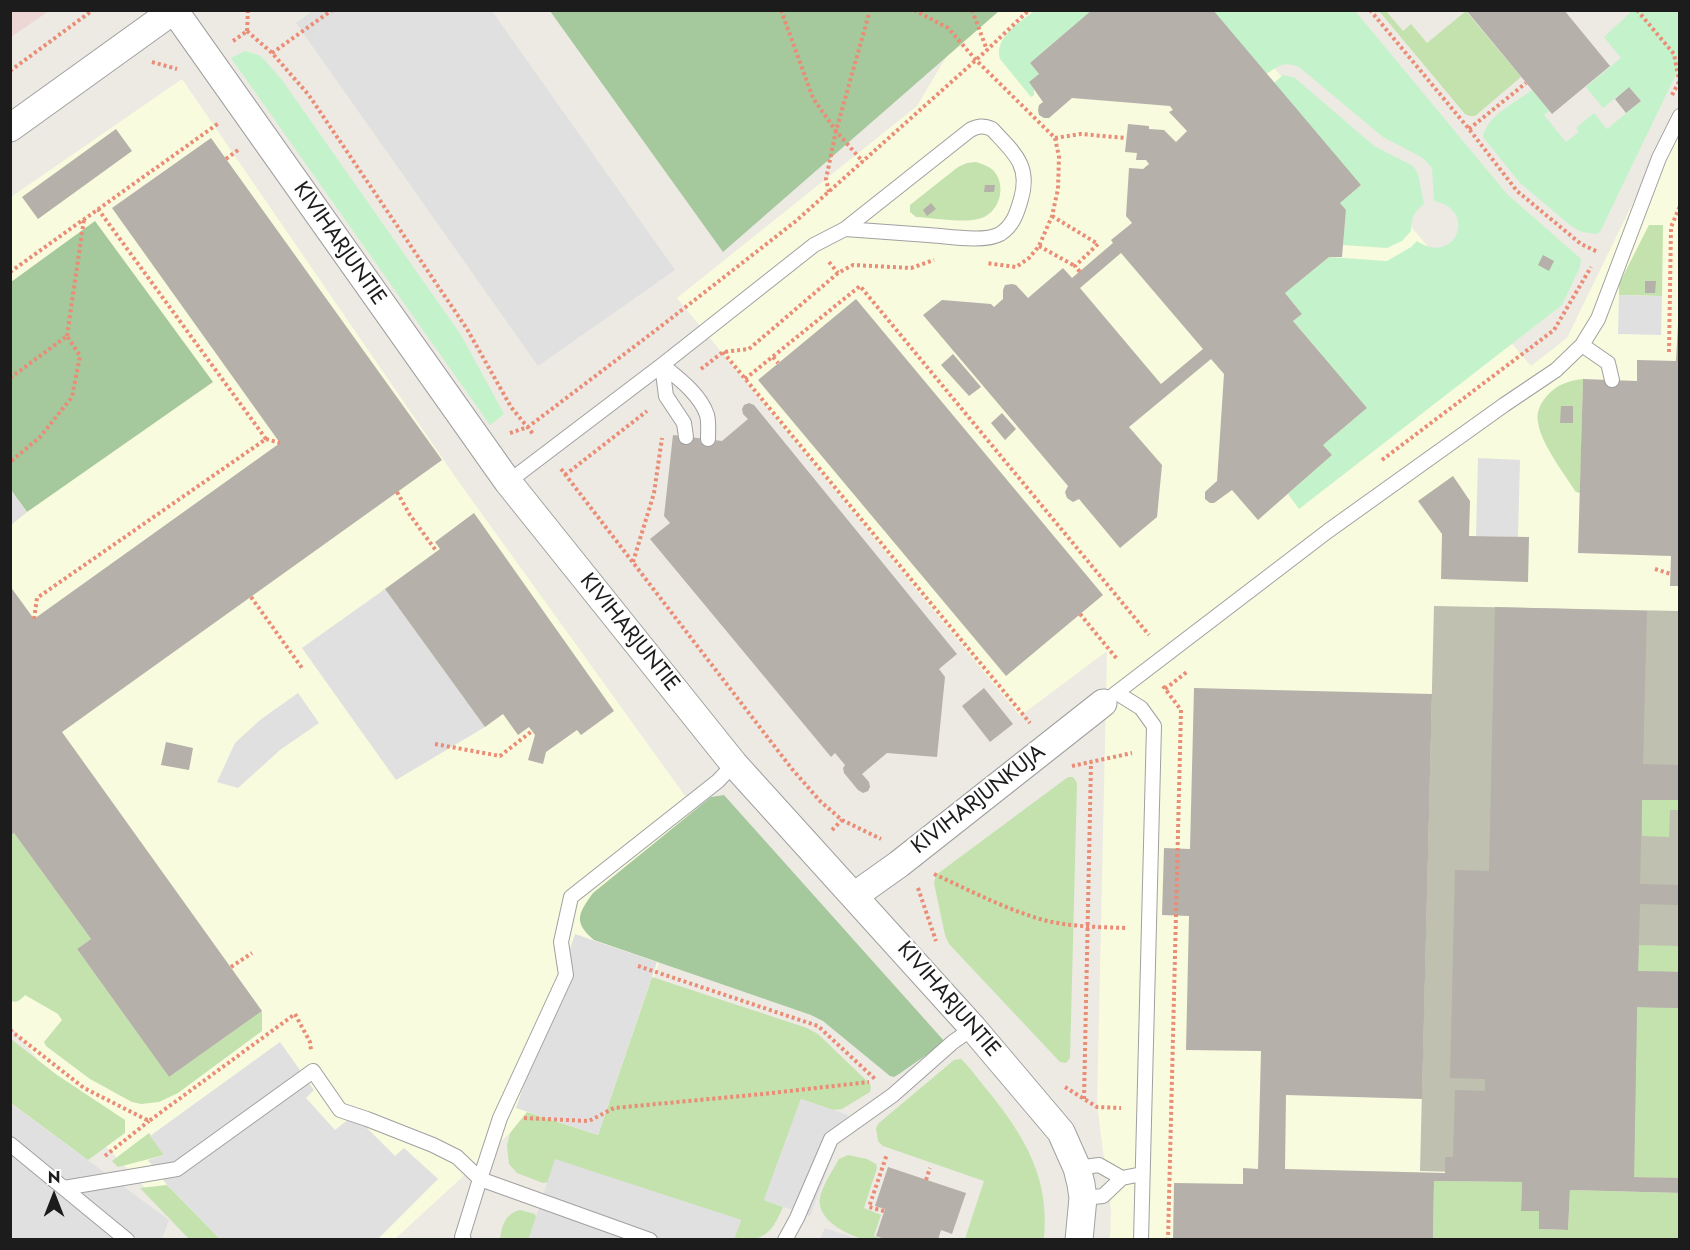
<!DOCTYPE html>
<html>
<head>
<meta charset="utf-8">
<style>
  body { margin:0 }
  #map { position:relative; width:1690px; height:1250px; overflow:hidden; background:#eceae3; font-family:Jost,sans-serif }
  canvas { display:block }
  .frame { position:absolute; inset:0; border:12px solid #1c1c1c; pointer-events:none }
  .north { position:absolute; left:24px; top:1166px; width:60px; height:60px; -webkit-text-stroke:4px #fff; paint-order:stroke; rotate:0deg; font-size:16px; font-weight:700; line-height:24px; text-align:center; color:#1c1c1c }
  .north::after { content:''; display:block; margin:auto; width:21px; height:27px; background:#1c1c1c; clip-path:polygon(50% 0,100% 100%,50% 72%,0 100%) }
</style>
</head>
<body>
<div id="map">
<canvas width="1690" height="1250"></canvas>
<div class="frame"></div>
<div class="north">N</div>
</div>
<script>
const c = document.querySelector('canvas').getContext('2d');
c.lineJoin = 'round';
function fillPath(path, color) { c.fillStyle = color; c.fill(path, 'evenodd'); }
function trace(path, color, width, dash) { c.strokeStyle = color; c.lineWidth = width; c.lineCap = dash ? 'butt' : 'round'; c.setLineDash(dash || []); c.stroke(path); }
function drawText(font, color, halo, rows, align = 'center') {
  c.font = font + ' Jost,sans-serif'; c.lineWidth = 5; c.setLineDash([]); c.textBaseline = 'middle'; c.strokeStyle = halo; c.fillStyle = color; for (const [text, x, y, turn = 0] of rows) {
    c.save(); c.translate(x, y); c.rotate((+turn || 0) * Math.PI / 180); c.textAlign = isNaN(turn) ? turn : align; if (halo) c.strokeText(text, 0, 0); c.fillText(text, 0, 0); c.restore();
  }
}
fillPath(new Path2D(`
  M11,10h38v1l-38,26z`), '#ecd7d4');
fillPath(new Path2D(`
  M987,11h238l306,355 36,-28 112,-230v1131h-569l1,-28 -14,-106 10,-454 -87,65 -343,-418 240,-192 26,-44 32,-42z
  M182,79l274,399 250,347 -115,336 -81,-28 -115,106h-202l-87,-93 -95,-120v-829z`), '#f9fbde');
fillPath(new Path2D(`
  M1434,606l245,5v567l-259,-7z`), '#bfc0b0');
fillPath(new Path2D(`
  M1379,11h7l17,20 8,-7 16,19 39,-32 55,66 -46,39h-5l-5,-2z
  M976,162c6,2 12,4 17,8 15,16 6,45 -15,49 -16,4 -45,-1 -62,-2l-6,-5v-7l48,-38 9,-4z
  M1649,225h14l-1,71 -43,-1v-11z
  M1583,379l-3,114 -4,-1c-11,-17 -36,-50 -38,-70 -2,-9 2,-18 8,-25 11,-13 22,-16 37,-18z
  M1068,777h5l4,6 -7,275 -4,5 -6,-1 -111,-118 -4,-9 -11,-52 2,-8z
  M1642,800h37v10h-9l-1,27 -27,-1z
  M14,833l77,106 -14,10 92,128 93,-66v20l-84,62 -19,9 -18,2 -9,-2 -42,-23 -44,-33 -2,-4 18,-22 -4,-6 -33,-19c-5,5 -7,8 -14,6l-1,-165z
  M1639,945l40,1v26l-41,-1z
  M652,977l155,51 11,6 51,49 2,3 -1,6 -28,17 -9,1 -32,-11 -37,101 19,7c-6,13 -12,29 -29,32 -6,2 -14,0 -20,0l7,-19 -186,-60 -7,22 -5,1 -26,-10 -8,-9 -2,-18 3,-13 17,-21 71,23z
  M1637,1007l42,1v170l-45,-1z
  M11,1039l46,36 68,45v13l-37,27 -77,-57z
  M961,1059c10,9 18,22 27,32 37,46 62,87 56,148h-79l19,-58 -101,-35 -5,-5 -2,-13 3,-5 75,-63z
  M149,1133l15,22 -46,12 -6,-6z
  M848,1155l19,4 9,5 1,4 -13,40 17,7 -7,21 9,3c-5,0 -10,1 -15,1 -18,-3 -53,-20 -48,-43 3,-13 13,-27 19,-38z
  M1434,1181l88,1 -1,29h18v18l29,1 2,-40 109,3v46l-246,1z
  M167,1185l53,54h-31l-49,-51z
  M520,1210l15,4 1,3 -7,21 3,1 -32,1c2,-15 5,-26 20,-30z`), '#c3e2ae');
fillPath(new Path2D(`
  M550,11h449l-276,241z
  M95,221l118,161 -186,130 -16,-22v-208z
  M724,795l221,247 -46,32 -5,3 -4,-1 -67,-55 -12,-6 -217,-75c-21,-18 -16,-26 -1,-47l118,-96z`), '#a5c89c');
fillPath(new Path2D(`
  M1633,10l46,1v57l-79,164 -3,2 -15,-2 -11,-6 -51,-43 -37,-46c4,-22 32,-34 49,-47l17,21 -5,4 22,27 13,-10 -3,-4 18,-15 13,16 34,-28 -12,-14 -26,21 -17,-21 35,-29 -17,-21z
  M1034,11h58l-62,52 9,11 -10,8 5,7v6l-3,2 -31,-38c-6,-22 19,-36 34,-48z
  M1213,11h142l152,183 74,65 -1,8 -18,38 -263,204 -11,-15 44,-39 -9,-10 44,-37 -74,-87 9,-7 -17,-21 44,-36 58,4 24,-14 6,-6c38,26 62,-31 17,-40l-2,-33 -9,-10 -40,-21 -84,-70c-16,-6 -19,-2 -33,7z
  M245,51l16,5 21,24 179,255 43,79 -14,11 -259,-367z
  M1283,75l12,3 79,68 39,20 5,8 6,30c-10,8 -13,14 -13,27l-9,10 -15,7 -44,-3 3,-35 -6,-7 21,-18 -87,-102z`), '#c4f3cb');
fillPath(new Path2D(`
  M314,10l178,1 183,259 -137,96 -242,-343z
  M1619,295l43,1 -1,39 -43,-1z
  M1478,458l42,2 -2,77 -42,-1z
  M11,490l16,22 -16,13h-1z
  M385,589l100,138 -89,53 -94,-132z
  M298,693l21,30 -39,27 -42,38 -21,-6 18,-39 25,-23z
  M575,934l82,28 -59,173 -82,-27z
  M280,1042l34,48 -8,8 29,32 19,-15 41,41 9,-8 34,31 -60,60h-158l-53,-54 -19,-25 16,-5 -14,-19z
  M801,1099l47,16 -38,101 -46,-16z
  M10,1103l159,117 -7,19h-151z
  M555,1159l186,61 -7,19 -205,-1z
  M825,1228l33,11h-38z`), '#e0e0e0');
fillPath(new Path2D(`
  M1092,10h121l148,175 -21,18 6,7 -4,47h-13l-44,36 17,21 -9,7 74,87 -44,37 9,10 -74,65 -26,-30 -18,13h-4l-5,-4v-7l2,-2 10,-9 7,-107 -13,-15 -82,68 33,38 -5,52 -37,31 -41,-49 -6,3 -6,-4 -2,-6 3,-6 -145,-171 19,-15 49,4 3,3 9,-8v-9l2,-5 7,-1 4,1 12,13 35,-30 9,10 41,-35 -2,-3 21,-17 -6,-7 3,-48 14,1 6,-5 -3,-4h-10l1,-7 -12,-1 3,-28 21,2v3l15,1 12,12 11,-11 -18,-19 4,-2 -3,-4 -98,-8 -23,20h-5l-5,-3 -1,-5 1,-5 4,-3 -14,-20 10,-8 -9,-11zM1121,253l82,96 -42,35 -81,-96z
  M1466,10h98l46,56 -58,48z
  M1629,87l12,14 -15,12 -11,-14z
  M116,129l16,22 -94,68 -16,-22z
  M211,138l231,322 -380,272 200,279 -93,66 -92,-128 14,-10 -77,-106 -4,3v-250l24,33 246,-176 -168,-235z
  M985,185h10l-1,7h-10z
  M931,203l5,6 -9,7 -4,-6z
  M1543,255l11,6 -5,10 -11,-6z
  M1645,281h11l-1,12h-10z
  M856,299l247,296 -97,81 -248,-296z
  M1678,324h2v262h-10l1,-30 -93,-3 5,-174 54,2v-21l39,1z
  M953,354l28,33 -12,9 -28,-31z
  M749,403l5,2 203,249 -18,15 6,8 -8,80 -50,-4 -25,21 7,8 1,5 -2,4 -5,2 -5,-3 -14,-17 -1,-5 2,-3 -10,-12 -4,4 -181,-218 20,-16 -6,-7 9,-81 49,6 26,-22 -5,-5 -1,-5 2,-4z
  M1561,406h12v17h-13z
  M1002,413l14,16 -11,11 -14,-17z
  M1453,476l17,25 -1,35 60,1 -1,45 -87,-3 1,-45 -24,-33z
  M474,513l140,198 -33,24 -4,-5 -31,22 -3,12 -15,-4 7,-25 -6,-8 -11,8 -15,-21 -18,13 -100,-138 55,-40 -5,-7z
  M1495,607l152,4 -4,153 37,1v35h-38l-2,84 40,1v20l-40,-1 -2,67 42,1v36l-43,-1 -3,170 46,1v15l-110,-3 -2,40 -29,-1v-18h-18l1,-29 -88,-1 -1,59h-260l1,-57 69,1v-16l15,1 3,-118 -75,-1 3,-134 -27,-1 2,-67 26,1 4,-161 238,6 -10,405 -136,-4 -1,74 160,4v-16h8l2,-67 30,1v-12l-35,-1 5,-208 34,1z
  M984,688l29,36 -23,18 -28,-36z
  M166,742l27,6 -4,22 -28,-5z
  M888,1167l78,26 -14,41 -11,-4 -3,10h-51l-11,-4 9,-27 -10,-3z`), '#b5b0a9');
const service = new Path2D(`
  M1582,345l26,18 4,17
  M662,365c16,13 38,29 45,50 2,8 1,16 1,24
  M662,365l4,31 18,27 2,14
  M508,482l154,-117 152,-120 31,-16 125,-99c8,-4 13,-5 22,-1 21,23 39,36 29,70 -4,14 -8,27 -21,35 -16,9 -54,2 -72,1 -28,-2 -55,-4 -83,-6
  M1117,693l24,15 13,18 -13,514
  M1103,703l225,-172 176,-126 52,-35 26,-25 16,-26 61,-161 21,-42
  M10,1144l117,96
  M1077,1168l22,-3 23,13
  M64,1188l113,-19 136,-98 27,39 27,9 66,26 24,12 23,22 20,-61 66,-143 -5,-33 10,-45 147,-116 16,-17
  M1083,1198l20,-2 19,-18 20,-4
  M464,1240l-2,-3 18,-58 170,61
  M785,1240l12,-22 34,-79 62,-44 60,-53 20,-14`);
const minor = new Path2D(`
  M174,10l334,472 226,282 239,264 88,104 16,36 4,16 2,14 -4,42
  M10,128l164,-118
  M854,896l45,-32 204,-161`);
trace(service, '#a0a0a0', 16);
trace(minor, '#a0a0a0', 29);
trace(new Path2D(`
  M781,10l32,88 23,33 27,31
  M914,10l34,18 28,32 79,78 4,19 -1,32 -6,27 -13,30 -10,12 -13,9 -30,-4
  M972,10l15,40
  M1370,10l99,119 48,62 64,53 17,8
  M1637,10l37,44 5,26
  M247,31l25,22 36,41 159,235 44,78 23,28
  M247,31l1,-21
  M233,41l14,-10
  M272,53l60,-43
  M152,62l25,7
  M10,71l83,-61
  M1672,95l8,-15
  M1469,129l57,-46
  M1055,138l26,-4 45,4
  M226,159l12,-9
  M829,192l-3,-13 10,-48 34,-121
  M1052,216l46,28 -23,22 5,6
  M1039,246l36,20
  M829,262l9,11
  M10,272l209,-149
  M67,336l17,-117
  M723,352l307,371
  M1669,352l2,-125 9,-21
  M773,357l5,6
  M701,369l22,-17 26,-3 89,-76 15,-8 58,3 23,-8
  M10,378l57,-42 13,20 -8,41 -32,40 -30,25
  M745,379l115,-93 289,349
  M510,433l18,-6 132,-100 136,-106 191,-171 42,-40
  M266,439l14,4
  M1382,460l172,-130 37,-63
  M561,469l231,300 29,33 21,18 39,19
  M565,475l82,-64
  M397,492l13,23 27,37
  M633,562l21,-69 8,-55
  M1655,569l16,5
  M251,597l51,71
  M1080,614l37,45
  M34,619l3,-21 229,-159 -168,-230
  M1163,686l18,24 -13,530
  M1165,689l23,-18
  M435,744l65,12 32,-25
  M1072,766l60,-13
  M832,830l10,-10
  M934,874c35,16 69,34 106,45 28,8 58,8 87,9
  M918,888l18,53
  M638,966l180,60 57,53
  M231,967l21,-14
  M10,1030l74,58 65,33 146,-107 15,28 1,8
  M1065,1087l32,20 24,1
  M1084,1099l7,-337
  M524,1118l65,3 25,-13 149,-14 106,-12
  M105,1156l44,-35
  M926,1180l4,-12
  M884,1211l-15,-4 18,-53`), '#ea8c76', 4, [3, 3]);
trace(service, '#fff', 14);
trace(minor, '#fff', 27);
drawText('22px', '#1c1c1c', '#fff', [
  ["KIVIHARJUNTIE",339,244,55],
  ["KIVIHARJUNTIE",629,633,51],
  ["KIVIHARJUNKUJA",979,800,-38],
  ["KIVIHARJUNTIE",948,1000,49]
]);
</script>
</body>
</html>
